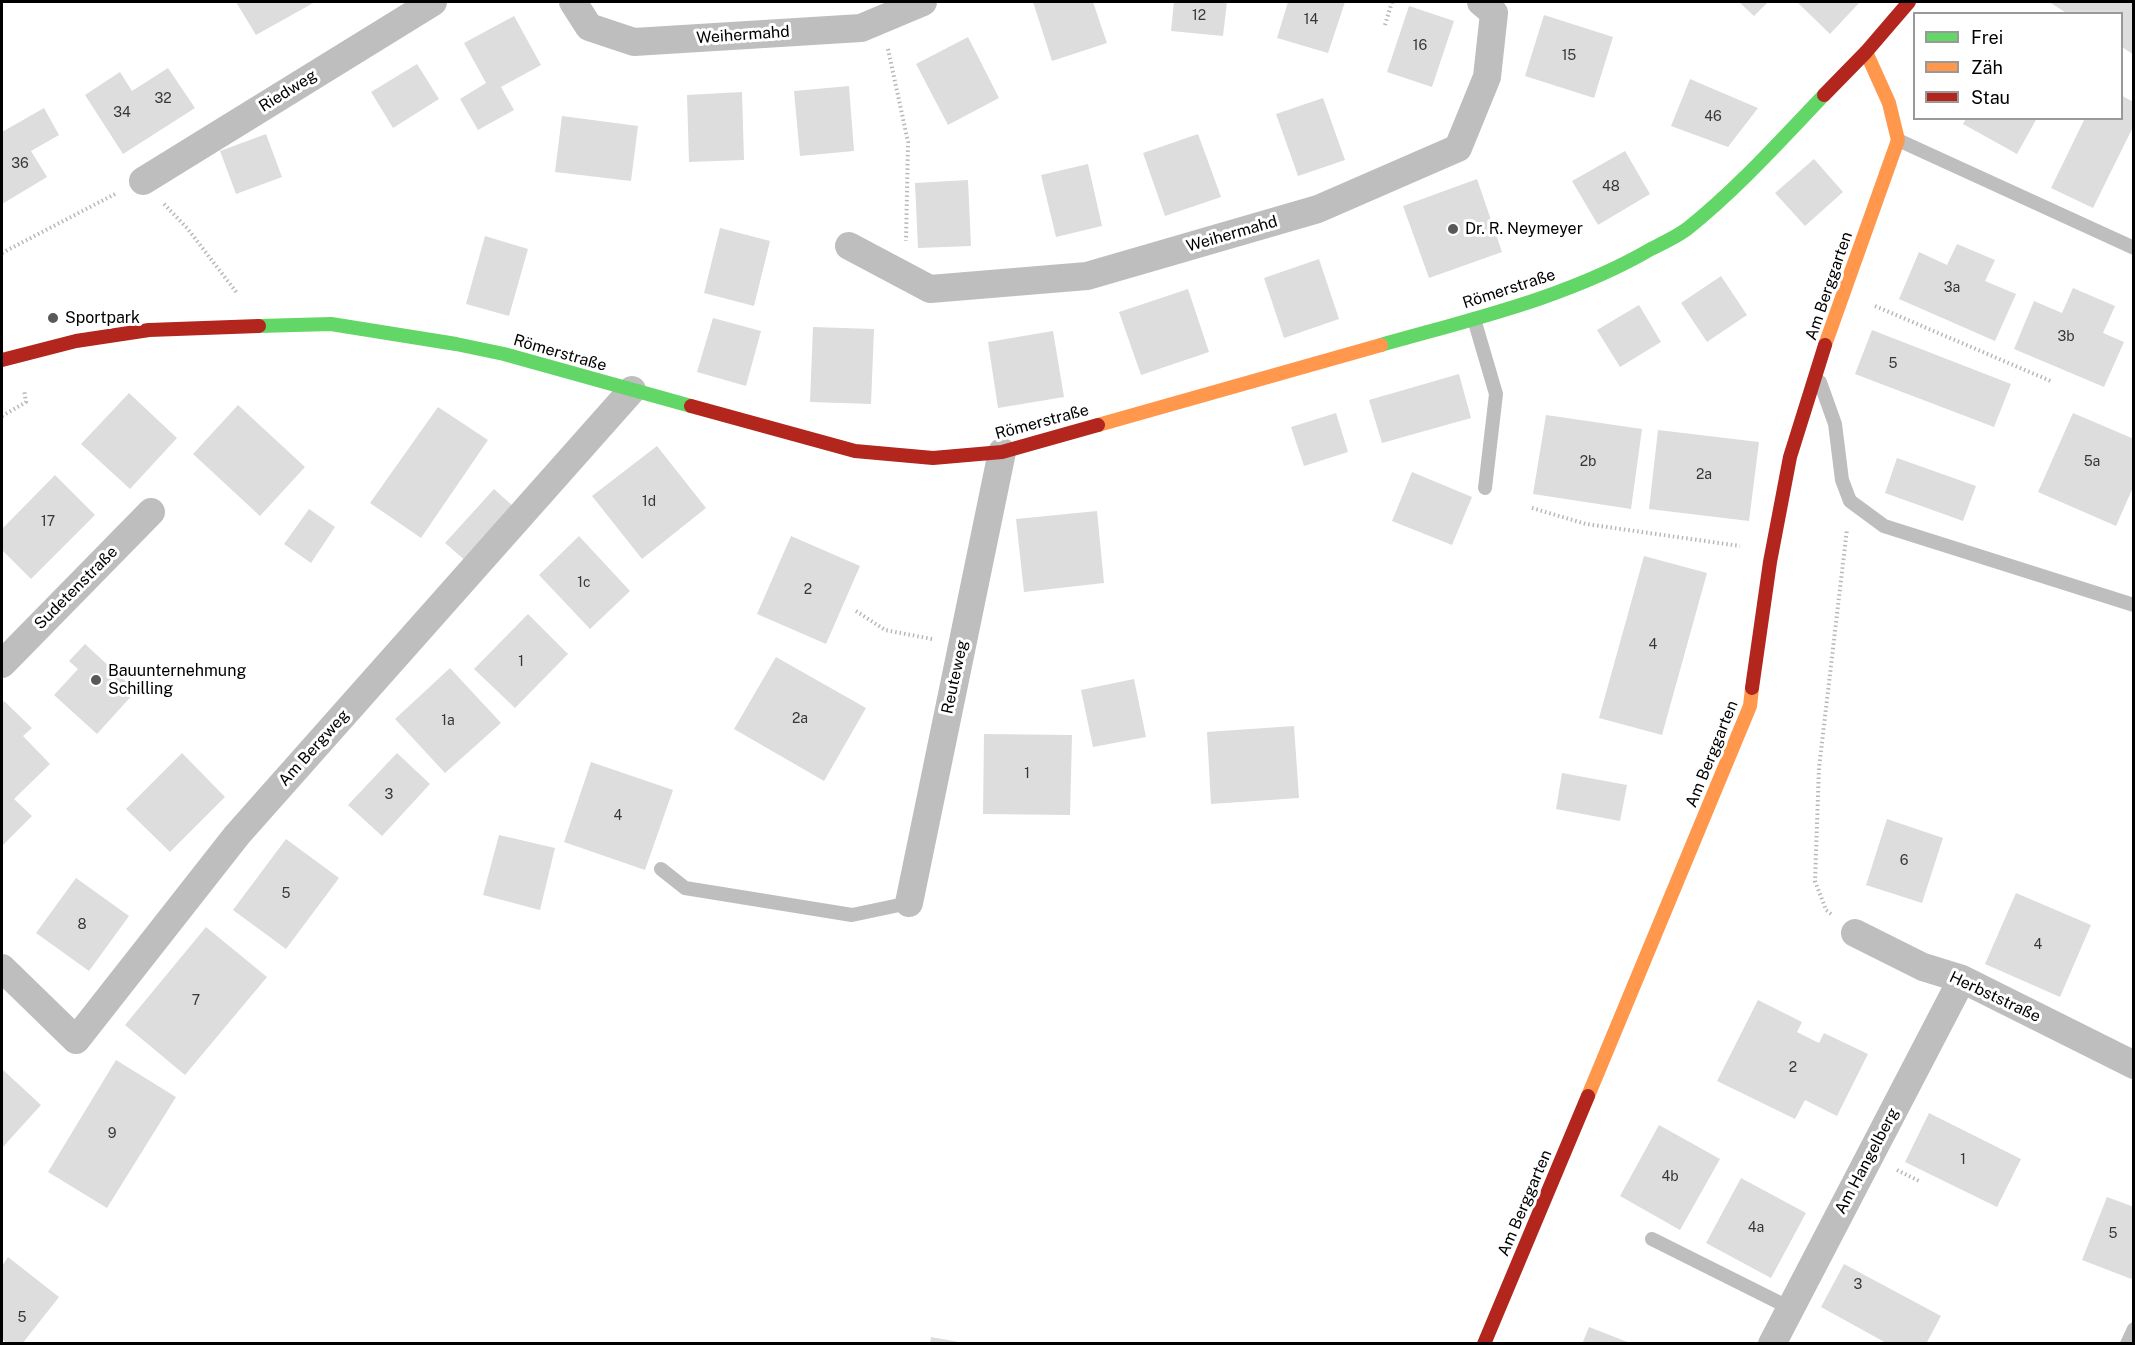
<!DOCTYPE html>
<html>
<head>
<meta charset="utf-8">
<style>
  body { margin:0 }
  #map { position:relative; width:2135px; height:1345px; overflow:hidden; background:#fff; font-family:"Public Sans",sans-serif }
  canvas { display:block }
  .frame { position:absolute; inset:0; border:3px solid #000; pointer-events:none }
  .legend { position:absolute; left:1913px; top:12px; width:210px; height:108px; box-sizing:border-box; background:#fff; border:2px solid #999; margin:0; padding:8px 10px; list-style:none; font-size:18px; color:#000 }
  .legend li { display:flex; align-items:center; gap:12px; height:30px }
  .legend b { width:30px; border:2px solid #999 }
</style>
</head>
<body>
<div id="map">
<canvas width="2135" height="1345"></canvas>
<div class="frame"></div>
<ul class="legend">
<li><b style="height:8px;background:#63d668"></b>Frei</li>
<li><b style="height:8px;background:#ff974d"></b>Zäh</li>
<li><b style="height:8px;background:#b3261e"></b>Stau</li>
</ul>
</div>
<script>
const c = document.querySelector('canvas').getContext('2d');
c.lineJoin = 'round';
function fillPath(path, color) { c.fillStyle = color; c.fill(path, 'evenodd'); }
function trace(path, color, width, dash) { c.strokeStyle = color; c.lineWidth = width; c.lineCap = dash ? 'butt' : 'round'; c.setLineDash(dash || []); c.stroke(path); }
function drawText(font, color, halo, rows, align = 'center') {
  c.font = font + ' "Public Sans",sans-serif'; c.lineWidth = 6; c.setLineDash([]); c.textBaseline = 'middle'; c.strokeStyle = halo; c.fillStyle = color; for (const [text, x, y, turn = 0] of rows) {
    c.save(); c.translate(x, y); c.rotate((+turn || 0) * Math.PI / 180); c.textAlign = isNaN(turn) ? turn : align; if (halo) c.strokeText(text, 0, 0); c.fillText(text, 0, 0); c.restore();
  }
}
fillPath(new Path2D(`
  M236,2h79l-59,33z
  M1033,2h60l14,41 -55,18z
  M1174,2h53l-4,34 -52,-5z
  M1288,2h57l-17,51 -51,-15z
  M1739,2h29l-14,14z
  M1797,2h63l-30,32z
  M2049,2h85v53l-12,-8v-33h-54z
  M1409,6l45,15 -22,66 -45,-15z
  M1544,15l69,22 -19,61 -69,-22z
  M514,16l27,49 -40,22 13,23 -36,20 -18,-31 26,-16 -22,-40z
  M968,37l31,61 -51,27 -32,-61z
  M417,64l22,35 -46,29 -22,-36z
  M168,68l27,40 -72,46 -38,-59 35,-23 12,19z
  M1690,79l68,29 -30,39 -57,-21z
  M849,86l5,65 -54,5 -6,-65z
  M742,92l2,68 -55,2 -2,-67z
  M2122,96l12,6v23l-41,83 -42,-20 34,-70h37z
  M1323,98l22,62 -47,16 -22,-62z
  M44,108l15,27 -28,16 16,26 -45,27v-72z
  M562,116l76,10 -7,55 -76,-9z
  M1966,118h71l-20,36 -54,-30z
  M266,134l16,43 -46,17 -16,-43z
  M1198,134l23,63 -56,19 -22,-63z
  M1625,151l25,43 -52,31 -26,-44z
  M1814,159l29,33 -38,34 -30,-33z
  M1088,164l14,62 -46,11 -15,-62z
  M1477,179l25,73 -73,26 -26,-72z
  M968,180l3,66 -53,2 -3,-65z
  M720,228l50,13 -16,65 -50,-13z
  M485,236l43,13 -19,67 -43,-12z
  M1957,244l38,16 -10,21 31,13 -21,47 -96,-42 20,-47 28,13z
  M1319,259l20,60 -55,19 -20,-60z
  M1721,276l26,39 -40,27 -26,-39z
  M2073,288l42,18 -12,27 21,9 -20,45 -90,-38 20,-48 28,12z
  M1188,289l21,63 -68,23 -22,-63z
  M1639,305l22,37 -41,25 -23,-37z
  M713,318l48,13 -15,55 -49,-14z
  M813,327l61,2 -3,75 -61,-2z
  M1872,330l139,54 -17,43 -139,-53z
  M1053,331l11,66 -66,11 -10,-66z
  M1459,374l12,44 -89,25 -13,-43z
  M129,393l48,45 -47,51 -49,-45z
  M238,405l67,62 -45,49 -67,-62z
  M438,407l50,33 -67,98 -51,-35z
  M1336,413l12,39 -44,14 -13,-39z
  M2073,413l61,26v46l-18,41 -78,-34z
  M1546,415l96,14 -11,80 -98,-15z
  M1658,430l101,12 -10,79 -100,-12z
  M657,446l49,62 -64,51 -50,-63z
  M1897,458l79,28 -13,35 -78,-28z
  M1412,472l60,25 -20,48 -60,-24z
  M55,475l40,40 -64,64 -29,-29v-21z
  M494,489l21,19 -48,54 -22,-19z
  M309,509l26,18 -24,36 -27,-19z
  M1097,511l7,72 -80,9 -8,-73z
  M579,536l51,55 -40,38 -51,-54z
  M791,536l69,30 -34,78 -69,-30z
  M1644,556l63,17 -45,162 -63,-17z
  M528,614l40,40 -53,54 -41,-39z
  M85,644l51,47 -39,43 -43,-39 24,-26 -9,-8z
  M776,657l90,51 -42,73 -90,-52z
  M450,668l51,55 -56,50 -50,-54z
  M1134,679l12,58 -53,10 -12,-57z
  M4,701l28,27 -9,8 27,28 -36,35 18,17 -30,30v-143z
  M1294,726l5,72 -88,6 -4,-72z
  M984,734l88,1 -2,80 -87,-1z
  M182,753l43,44 -55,55 -44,-43z
  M397,753l33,31 -48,52 -34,-31z
  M591,762l82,28 -28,80 -81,-28z
  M1562,773l65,12 -7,36 -64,-12z
  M1887,819l56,19 -21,65 -56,-18z
  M499,835l56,13 -15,62 -57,-15z
  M286,839l53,39 -53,71 -53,-39z
  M76,878l53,38 -40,55 -53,-38z
  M2016,893l75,32 -31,72 -75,-33z
  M206,927l61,50 -82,98 -60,-50z
  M1758,1000l44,22 -5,10 22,11 5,-10 44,21 -31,62 -32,-16 -10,19 -78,-38z
  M116,1060l60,37 -69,111 -59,-36z
  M2,1069l39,36 -39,43z
  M1929,1113l92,46 -24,48 -92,-45z
  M1659,1125l61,34 -40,71 -60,-34z
  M1741,1178l65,35 -35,65 -65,-35z
  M2107,1197l27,10v73l-52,-20z
  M8,1257l51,40 -37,47h-15l-5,-5v-73z
  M1844,1264l97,52 -15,28h-38l-67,-37z
  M1589,1327l41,16v1h-48z
  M931,1337l28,5 -1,2h-28z`), '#ddd');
trace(new Path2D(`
  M1385,25l7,-23
  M888,49l20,93 -2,99
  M164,204l23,24 50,65
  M2,253l113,-59
  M1875,306l178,76
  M2,416l24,-14 -2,-12
  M1532,508l54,16 154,22
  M856,611l29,19 47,9
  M1831,914l-5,-4 -11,-29 4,-113 28,-239
  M1897,1170l24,12`), '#b8b8b8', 4, [1.5, 3]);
trace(new Path2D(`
  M1898,140l236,108
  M1474,319l22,75 -11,94
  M1820,382l15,42 7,56 8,21 34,25 250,79
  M661,869l24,19 167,27 57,-12
  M1652,1239l138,69
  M2127,1344l7,-15`), '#bebebe', 14);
trace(new Path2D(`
  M573,2l16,25 45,15 227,-14 62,-26
  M143,181l290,-179
  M849,246l81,43 157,-13 231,-67 140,-61 29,-71 7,-64 -13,-11
  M2,664l149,-152
  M909,903l93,-451
  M1855,933l68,34 39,12 172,86
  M2,968l74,72 161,-205 395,-445
  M1772,1344l190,-365`), '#bebebe', 28);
trace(new Path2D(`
  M259,326l72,-2 125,20 48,10 187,52
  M1381,345c91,-26 188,-48 270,-96 12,-6 25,-12 36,-20 50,-40 93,-88 137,-134`), '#63d668', 14);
trace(new Path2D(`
  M1825,345l73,-205 -9,-37 -23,-51
  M1098,425l283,-80
  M1588,1096l162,-390 2,-18`), '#ff974d', 14);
trace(new Path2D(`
  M1824,95l42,-43 43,-50
  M2,360l74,-19 73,-11 110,-4
  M691,406l164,45 78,7 69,-6 96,-27
  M1752,688l18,-126 20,-105 35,-112
  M1484,1344l104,-248`), '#b3261e', 14);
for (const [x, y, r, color] of [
  [1453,229,6,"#595959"],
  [53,318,6,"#595959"],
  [96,680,6,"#595959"]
]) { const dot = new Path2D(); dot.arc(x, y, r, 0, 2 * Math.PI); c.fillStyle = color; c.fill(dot); trace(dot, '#fff', 2); }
drawText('14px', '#373737', null, [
  ["12",1199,16],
  ["14",1311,20],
  ["16",1420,46],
  ["15",1569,56],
  ["32",163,99],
  ["34",122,113],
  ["46",1713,117],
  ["36",20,164],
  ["48",1611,187],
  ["3a",1952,288],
  ["3b",2066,337],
  ["5",1893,364],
  ["2b",1588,462],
  ["5a",2092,462],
  ["2a",1704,475],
  ["1d",649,502],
  ["17",48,522],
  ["1c",584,583],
  ["2",808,590],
  ["4",1653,645],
  ["1",521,662],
  ["2a",800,719],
  ["1a",448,721],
  ["1",1027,774],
  ["3",389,795],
  ["4",618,816],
  ["6",1904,861],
  ["5",286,894],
  ["8",82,925],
  ["4",2038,945],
  ["7",196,1001],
  ["2",1793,1068],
  ["9",112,1134],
  ["1",1963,1160],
  ["4b",1670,1177],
  ["4a",1756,1228],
  ["5",2113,1234],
  ["3",1858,1285],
  ["5",22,1318]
]);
drawText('16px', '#000', '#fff', [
  ["Weihermahd",743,35,-4],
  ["Riedweg",288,91,-32],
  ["Weihermahd",1232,234,-16],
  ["Am Berggarten",1829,286,-71],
  ["Römerstraße",1509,289,-18],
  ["Römerstraße",560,353,16],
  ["Römerstraße",1042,422,-15],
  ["Sudetenstraße",76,588,-45],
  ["Reuteweg",955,677,-78],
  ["Am Bergweg",314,748,-48],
  ["Am Berggarten",1712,754,-68],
  ["Herbststraße",1995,997,25],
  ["Am Hangelberg",1867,1161,-62],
  ["Am Berggarten",1525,1203,-67]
]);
drawText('16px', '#000', '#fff', [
  ["Dr. R. Neymeyer",1465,229],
  ["Sportpark",65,318],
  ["Bauunternehmung",108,671],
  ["Schilling",108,689]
], 'left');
</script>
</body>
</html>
